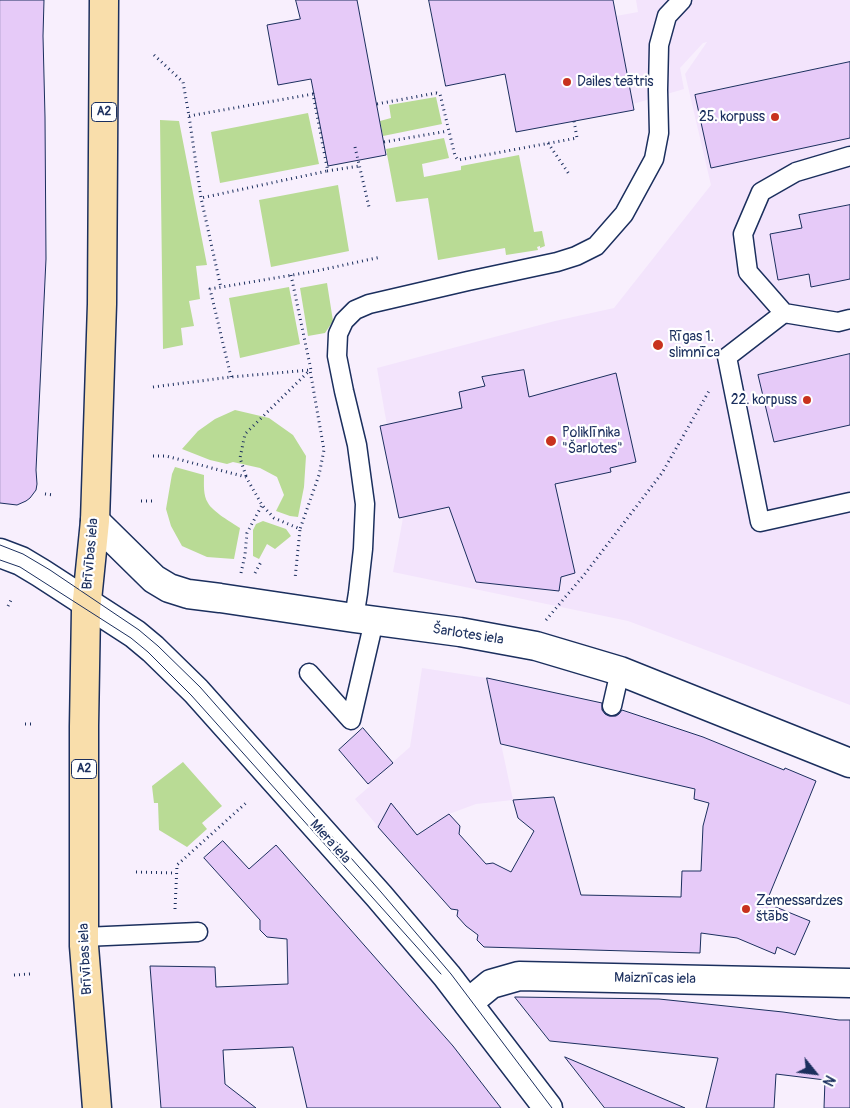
<!DOCTYPE html>
<html>
<head>
<meta charset="utf-8">
<style>
  body { margin:0 }
  #map { position:relative; width:850px; height:1108px; overflow:hidden; background:#f8effd; font-family:Pangolin,sans-serif }
  canvas { display:block }
  .north { position:absolute; left:790px; top:1048px; width:50px; height:50px; -webkit-text-stroke:4px #fff; paint-order:stroke; rotate:119deg; font-size:14px; font-weight:700; line-height:20px; text-align:center; color:#1b2f5e }
  .north::after { content:''; display:block; margin:auto; width:18px; height:22px; background:#1b2f5e; clip-path:polygon(50% 0,100% 100%,50% 72%,0 100%) }
</style>
</head>
<body>
<div id="map">
<canvas width="850" height="1108"></canvas>
<div class="north">N</div>
</div>
<script>
const c = document.querySelector('canvas').getContext('2d');
c.lineJoin = 'round';
function fillPath(path, color) { c.fillStyle = color; c.fill(path, 'evenodd'); }
function trace(path, color, width, dash) { c.strokeStyle = color; c.lineWidth = width; c.lineCap = dash ? 'butt' : 'round'; c.setLineDash(dash || []); c.stroke(path); }
function drawText(font, color, halo, rows, align = 'center') {
  c.font = font + ' Pangolin,sans-serif'; c.lineWidth = 4.5; c.setLineDash([]); c.textBaseline = 'middle'; c.strokeStyle = halo; c.fillStyle = color; for (const [text, x, y, turn = 0] of rows) {
    c.save(); c.translate(x, y); c.rotate((+turn || 0) * Math.PI / 180); c.textAlign = isNaN(turn) ? turn : align; if (halo) c.strokeText(text, 0, 0); c.fillText(text, 0, 0); c.restore();
  }
}
fillPath(new Path2D(`
  M636,0h214v705l-120,-46 -102,-38 -235,-49 10,-54 -26,-150 178,-47 59,-13 97,-123 -26,-111 22,-32 -4,1 -23,25 4,21 -51,15 -17,-88 22,-4z
  M422,668l65,10 26,122 -37,4 -27,10 -54,33 -40,-48 15,-13 -2,-2 42,-37z`), '#f3e4fc');
fillPath(new Path2D(`
  M436,97l6,27 -59,12 -3,-15 11,-3 -2,-13z
  M308,113l11,51 -99,19 -9,-51z
  M160,120l19,1 28,144 -11,1 4,33 -11,2 5,25 -13,2 2,17 -20,4z
  M444,138l5,20 -27,6 2,13 37,-7v-4l58,-11 15,77 8,-1 3,15 -5,2v-2l-3,1 1,3 -32,5 -1,-7 -67,12 -10,-62 -32,4 -10,-53z
  M338,185l11,66 -78,16 -12,-67z
  M327,283l6,38 -8,12 -17,3 -8,-48z
  M289,287l11,57 -60,14 -11,-60z
  M235,410l34,8 24,17 13,21 -2,31 -6,30 -8,-1 -14,-5 8,-16 -7,-18 -17,-9 -27,-6 -6,2 -17,-4 -28,-11 16,-18 17,-12z
  M175,467l29,8c0,10 -1,20 4,28 4,8 24,20 32,25l-6,31 -27,-2 -25,-11 -11,-20 -5,-17 6,-35z
  M263,521l23,8 5,7 -16,13 -8,-5 -8,15 -6,-3v-26l3,-6z
  M183,762l39,44 -20,17 5,6 -20,18 -28,-17 -1,-27h-4l-2,-17z`), '#b9db95');
const building = new Path2D(`
  M0,0h44l-1,36 2,81 1,142 -10,211 1,14 -1,6 -6,8 -4,3 -9,4 -17,-2z
  M296,0h61l29,155 -58,11 -17,-87 -33,6 -11,-60 33,-6z
  M429,0h184l21,110 -118,22 -11,-58 -59,12z
  M850,62v76l-139,30 -16,-73z
  M850,205v74l-39,8 -2,-13 -31,6 -8,-46 32,-6 -3,-13z
  M850,354v71l-76,17 -16,-67z
  M524,370l5,27 87,-24 20,89 -26,6 1,4 -56,12 20,89 -14,4 -2,14 -83,-9 -27,-75 -50,11 -19,-92 82,-18 -3,-16 26,-6 -3,-9z
  M487,678l115,25v7l3,4 4,2h7l3,-2 3,-4 81,27 81,33 1,-2 31,13 -17,42 -33,80 44,18 -15,34 -18,-8 -2,7 -38,-16 -36,-5 -1,20 -216,-6 -7,-7 1,-5 -12,-9 -9,-10 1,-6 -7,-1 -73,-82 13,-24 26,32 32,-21 11,12 -1,8 27,30 7,-1 18,9 23,-41 -16,-13 -5,-18 41,-3 27,98 100,2 1,-26h19l2,-45 6,-23 -15,-4 1,-10 -194,-45z
  M363,728l30,35 -25,21 -29,-34z
  M223,841l26,28 27,-24 177,201 48,62h-194l-14,-61 -70,3 2,34 31,24h-95l-11,-142 65,1 1,20 72,-3 -1,-45 -20,-2 -7,-7v-10l-56,-62z
  M515,997l144,2 124,13 56,8h11v88h-26l1,-28 -49,-6 -2,34h-68l12,-50 -168,-17z
  M565,1057l120,51h-80z`);
fillPath(building, '#e6caf8');
trace(building, '#1b2f5e', 1);
const service = new Path2D(`
  M850,156l-54,16 -35,20 -18,42 5,38 36,41 54,9 12,-3
  M784,313l-57,44 33,165 90,-20
  M354,618l4,-25 5,-44 2,-45 -8,-59 -13,-54 -7,-35 1,-22 6,-13 11,-11 14,-6 99,-23 89,-19 19,-6 20,-10 28,-32 30,-55 5,-26 -1,-43 1,-45 8,-29 15,-16
  M309,673l42,47 23,-99
  M612,706l8,-35
  M84,937l114,-5`);
const minor = new Path2D(`
  M95,521l59,58 15,9 19,6 32,4 134,20 106,14 76,14 84,25 230,92
  M468,1003l23,-19 28,-8 331,7`);
const tertiary = new Path2D(`
  M0,553l21,8 20,12 94,61 18,15 43,42 183,205 68,80 101,132`);
const trunk = new Path2D(`
  M97,1108l-13,-162v-220l2,-116 9,-89 7,-217 2,-304`);
trace(service, '#1b2f5e', 21);
trace(minor, '#1b2f5e', 31);
trace(tertiary, '#1b2f5e', 31);
trace(trunk, '#1b2f5e', 31);
trace(new Path2D(`
  M154,55l29,27 6,34 12,82 20,90
  M377,104l59,-11 4,1 15,62 3,4 119,-22 -3,-17
  M189,116l124,-22 14,73v4l-126,27
  M384,142l64,-11
  M548,143l21,31
  M355,147l14,60
  M327,171l33,-5
  M291,275l20,95
  M231,377l-21,-88 106,-18 65,-14
  M153,387l78,-10 79,-7 14,80 -5,25 -19,54
  M153,456h13l80,21 16,28 12,13 26,11 -5,50
  M246,476l-6,-18 5,-24 64,-63
  M45,494l9,1
  M141,501h11
  M241,573l4,-18 2,-22 15,-28
  M255,573l7,-13
  M8,606l3,-6
  M546,620l38,-45 78,-102 47,-82
  M25,724h7
  M136,872l40,1
  M175,909l2,-44 69,-62
  M14,975l16,-1`), '#1b2f5e', 3, [1, 4]);
trace(service, '#fff', 18);
trace(minor, '#fff', 28);
trace(tertiary, '#fff', 28);
trace(trunk, '#f9deab', 28);
trace(new Path2D(`
  M0,545l23,9 27,16 89,60 19,16 42,41 181,205 70,82 101,134
  M0,560l20,7 111,71 17,14 43,43 250,279`), '#1b2f5e', 1);
for (const [x, y, r, color] of [
  [567,82,5,"#c8321e"],
  [775,117,5,"#c8321e"],
  [658,345,6,"#c8321e"],
  [807,400,5,"#c8321e"],
  [551,441,6,"#c8321e"],
  [746,909,5,"#c8321e"]
]) { const dot = new Path2D(); dot.arc(x, y, r, 0, 2 * Math.PI); c.fillStyle = color; c.fill(dot); trace(dot, '#fff', 2); }
for (const [x, y, w] of [
  [104,112,25],
  [84,769,25]
]) { const box = new Path2D(); box.roundRect(x - w / 2, y - 9.5, w, 19, 4); c.fillStyle = '#fff'; c.fill(box); trace(box, '#1b2f5e', 1); }
drawText('bold 12px', '#1b2f5e', null, [
  ["A2",104,112],
  ["A2",84,769]
]);
drawText('14px', '#1b2f5e', '#fff', [
  ["Dailes teātris",577,82],
  ["25. korpuss",765,117,"right"],
  ["Rīgas 1.",669,337],
  ["slimnīca",669,353],
  ["22. korpuss",797,400,"right"],
  ["Poliklīnika",562,433],
  ["\"Šarlotes\"",562,449],
  ["Zemessardzes",756,901],
  ["štābs",756,917]
], 'left');
drawText('14px', '#1b2f5e', '#fff', [
  ["Brīvības iela",91,554,-85],
  ["Šarlotes iela",468,635,9],
  ["Miera iela",330,842,48],
  ["Brīvības iela",86,959,-93],
  ["Maiznīcas iela",655,979,1]
]);
</script>
</body>
</html>
